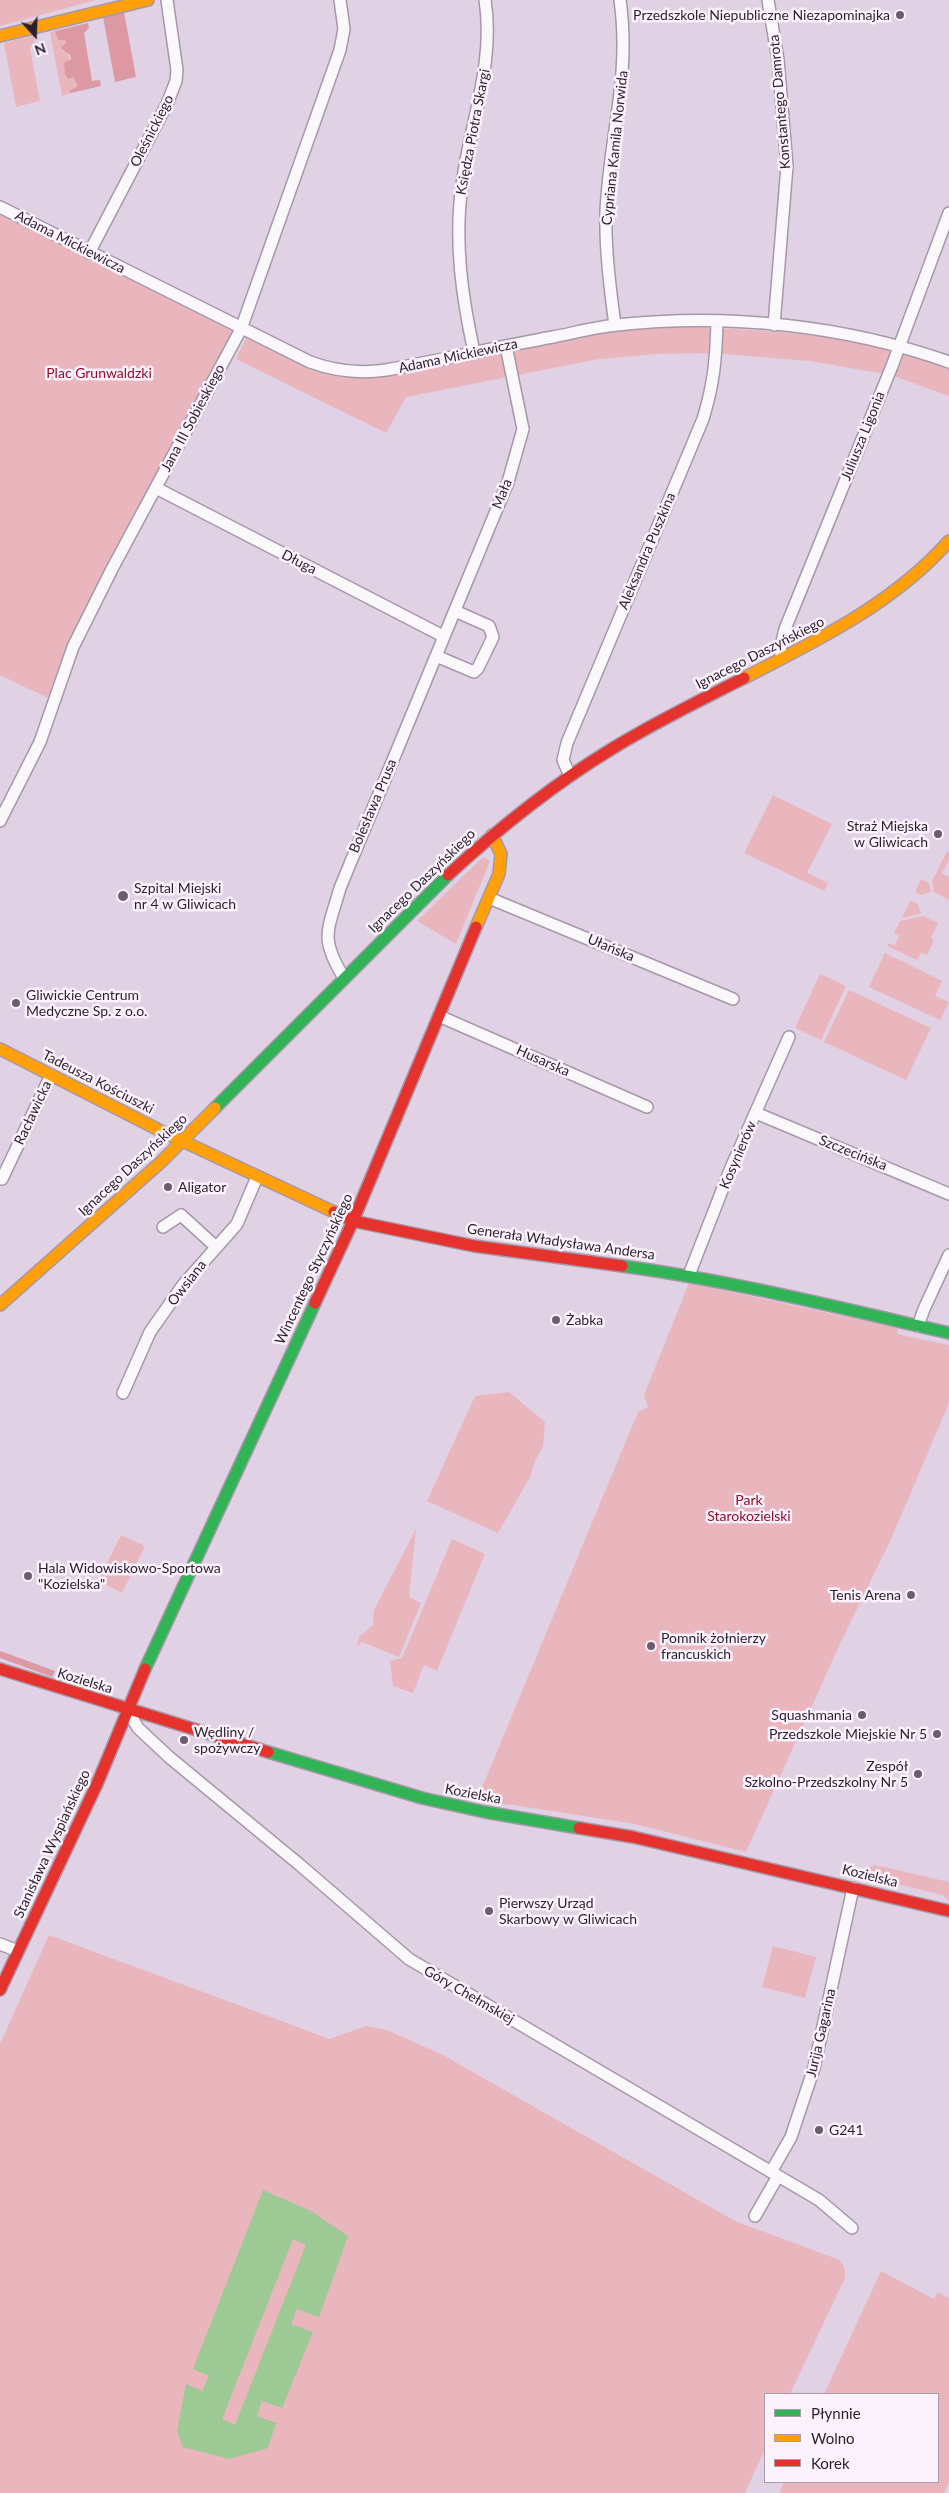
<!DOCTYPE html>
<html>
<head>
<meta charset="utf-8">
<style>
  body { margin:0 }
  #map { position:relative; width:949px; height:2493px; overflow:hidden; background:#e1d1e5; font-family:Lato,sans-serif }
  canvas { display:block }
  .legend { position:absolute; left:764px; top:2393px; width:175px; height:90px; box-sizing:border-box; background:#fbf2fd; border:1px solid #a79eaa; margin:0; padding:6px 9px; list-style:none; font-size:15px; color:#2a1f2d }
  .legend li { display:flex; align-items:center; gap:10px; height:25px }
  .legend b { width:25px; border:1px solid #a79eaa }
  .north { position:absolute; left:10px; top:10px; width:50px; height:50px; -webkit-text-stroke:4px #fbf2fd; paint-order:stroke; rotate:160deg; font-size:14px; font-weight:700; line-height:20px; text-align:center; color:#2a1f2d }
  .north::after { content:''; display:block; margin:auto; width:18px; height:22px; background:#2a1f2d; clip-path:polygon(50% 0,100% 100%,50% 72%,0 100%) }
</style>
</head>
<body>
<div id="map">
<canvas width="949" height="2493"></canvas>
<ul class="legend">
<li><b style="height:6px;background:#30b455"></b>Płynnie</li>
<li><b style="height:6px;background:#ff9f0a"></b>Wolno</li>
<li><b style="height:6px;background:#e5322d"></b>Korek</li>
</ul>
<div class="north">N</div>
</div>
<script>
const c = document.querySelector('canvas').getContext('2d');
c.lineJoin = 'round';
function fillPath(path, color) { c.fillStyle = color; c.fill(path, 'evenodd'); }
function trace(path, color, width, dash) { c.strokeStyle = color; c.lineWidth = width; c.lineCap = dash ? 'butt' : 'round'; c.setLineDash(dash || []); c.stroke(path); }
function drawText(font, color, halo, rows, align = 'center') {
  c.font = font + ' Lato,sans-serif'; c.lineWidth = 5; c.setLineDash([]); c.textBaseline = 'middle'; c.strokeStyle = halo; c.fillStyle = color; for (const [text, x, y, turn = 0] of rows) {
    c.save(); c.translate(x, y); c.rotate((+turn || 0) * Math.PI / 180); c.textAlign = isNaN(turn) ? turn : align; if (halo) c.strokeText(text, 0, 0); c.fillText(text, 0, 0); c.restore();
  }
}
fillPath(new Path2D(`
  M0,0h96l-96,26z
  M55,31l3,9 7,-1c4,14 5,36 13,47l-9,5 2,2 -9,3 -12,-64z
  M33,35l2,7 -5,5 10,54 -24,6 -12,-64z
  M0,212l233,119 -126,233 -43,91 -14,44 -50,-24z
  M673,327c84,2 199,7 276,41v28l-58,-21 -82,-14 -97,-8 -56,1 -57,5 -193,38 -20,36 -150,-74 10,-21 74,34 42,6 26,-2 228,-45z
  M773,795l59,29 -25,49 21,10 -4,8 -80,-38z
  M947,851l2,1v8l-7,13 7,4v23l-15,-8 -2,-11z
  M483,857l7,4 -34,83 -39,-23z
  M921,879l8,4 2,9 -10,3 -4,-2 -1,-3z
  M910,901l7,2 4,10 -19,5z
  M923,916l15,7 -7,15 3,2 -7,15 -6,-2 -4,7 -30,-14 2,-3 6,3 4,-10 -5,-3 6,-12z
  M885,953l57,28 -7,15 14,6 -9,18 -71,-33z
  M820,974l26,12 -25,54 -26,-12z
  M849,990l82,38 -25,52 -82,-38z
  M689,1283l209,45 -1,6 52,11v58l-57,134 -53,109 -93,206 -111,-28 -122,-19 -37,-3 162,-390 10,-5 -4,-12z
  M509,1392l36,30 -2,24 -8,15 -5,16 -32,56 -71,-32 48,-105z
  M416,1529l-7,68 12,6 -22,54 -37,-15 -5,4 2,-9 14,-12 1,-15z
  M121,1535l24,11 -23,47 -24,-12z
  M452,1539l33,15 -48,117 -13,-6 -11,28 -20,-7 -3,-25 12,-3z
  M875,1865l74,17v19l-6,-6 -62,-15 -1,4 -14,-3 4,-14z
  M49,1935l281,104 36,-13 21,4 54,24 294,167 105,39 5,9v9l-55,116h-25v55l-20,44h-745v-449z
  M773,1946l43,11 -11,41 -43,-11z
  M881,2271l53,28 4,-7 11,6v184l-5,11h-165l5,-11h154v-88h-114z`), '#e9b6be');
fillPath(new Path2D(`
  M124,12l12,65 -21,5 -12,-65z
  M88,23l1,5 -5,5 8,48 8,-1 1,6 -30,7 -2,-2 9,-5 -5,-9 -5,2 -3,-5 -1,-11 7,-4 -1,-4 -9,-7 5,-5 -1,-3h-7l-3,-9z
  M0,1651l6,2 49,18 -3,6 -52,-19z`), '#dc99a4');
fillPath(new Path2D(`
  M263,2190l48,21 37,25 -29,81 -22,-8 -6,15 22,8 -31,76 -20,-7 -5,15 19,7 -8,25 -39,11 -46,-12 -6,-16 9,-47 16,7 7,-15 -16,-7zM293,2239l13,6 -71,180 -13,-6z`), '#9dc994');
const street = new Path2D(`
  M768,0l10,60 9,106 -13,159
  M0,207l310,155c25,9 49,12 76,8 56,-10 111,-23 167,-33 21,-4 42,-10 64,-12 110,-12 227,0 332,37
  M89,253l78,-149 9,-23 1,-11 -10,-70
  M615,325c-5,-37 -10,-76 -9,-113 3,-74 25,-135 14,-212
  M474,352c-12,-55 -20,-110 -12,-167 8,-62 33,-122 23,-185
  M156,488l287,148
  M436,656l38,16 4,-4 15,-31 -4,-11 -34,-15
  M782,658l-2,-8 5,-21 107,-263 57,-153
  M570,776l-7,-16 4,-17 136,-324c11,-36 13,-60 14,-98
  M0,821l40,-79 33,-95 39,-78 129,-240 99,-279 4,-21 -4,-29
  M489,898l244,101
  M344,978c-25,-41 -16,-47 -4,-90l168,-406 15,-53 -17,-83
  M439,1016l208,91
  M756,1113l193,81
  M2,1179l49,-104
  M163,1227l18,-12 35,32
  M689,1275l41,-105 59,-133
  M918,1326l6,-17 25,-54
  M123,1393l27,-61 33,-47 54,-61 20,-47
  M127,1709l11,19 31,29 131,108 109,94 410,241 33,28
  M0,1944l18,7
  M771,2172l20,-35 23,-69 39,-180
  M755,2216l23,-40`);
const fast = new Path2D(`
  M215,1108l233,-233
  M622,1266c111,15 218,42 327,67
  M145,1669l170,-366
  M268,1752l154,46 63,14 94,16`);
const slow = new Path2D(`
  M0,36l148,-36
  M744,678c74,-38 149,-74 205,-137
  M476,927l23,-53 2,-20 -9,-19
  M0,1049l159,81 175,82
  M0,1305l161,-143 54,-54`);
const jam = new Path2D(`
  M448,875c50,-46 103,-89 162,-125 43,-27 89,-49 134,-72
  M334,1212l19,9 121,25 148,20
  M315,1303l38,-82 123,-294
  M0,1669l268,83
  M579,1828l54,9 316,74
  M0,1990l97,-206 48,-115`);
trace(street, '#a598a8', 14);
trace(fast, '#a598a8', 14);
trace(slow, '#a598a8', 14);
trace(jam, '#a598a8', 14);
trace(street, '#faf8fb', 11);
trace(fast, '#30b455', 11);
trace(slow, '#ff9f0a', 11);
trace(jam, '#e5322d', 11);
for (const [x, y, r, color] of [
  [900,15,5,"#6a5d6d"],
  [938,834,5,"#6a5d6d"],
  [123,896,6,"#6a5d6d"],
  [16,1003,5,"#6a5d6d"],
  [168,1187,5,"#6a5d6d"],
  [556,1320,5,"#6a5d6d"],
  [28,1576,5,"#6a5d6d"],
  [911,1595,5,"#6a5d6d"],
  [651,1646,5,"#6a5d6d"],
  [862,1715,5,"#6a5d6d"],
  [937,1734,5,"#6a5d6d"],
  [184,1740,5,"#6a5d6d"],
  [918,1774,5,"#6a5d6d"],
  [489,1911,5,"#6a5d6d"],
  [819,2130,5,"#6a5d6d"]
]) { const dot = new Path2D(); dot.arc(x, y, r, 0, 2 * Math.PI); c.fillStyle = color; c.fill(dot); trace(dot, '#fbf2fd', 2); }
drawText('14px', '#2a1f2d', '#fbf2fd', [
  ["Przedszkole Niepubliczne Niezapominajka",890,15,"right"],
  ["Straż Miejska",928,826,"right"],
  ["w Gliwicach",928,842,"right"],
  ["Szpital Miejski",134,888],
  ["nr 4 w Gliwicach",134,904],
  ["Gliwickie Centrum",26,995],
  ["Medyczne Sp. z o.o.",26,1011],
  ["Aligator",178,1187],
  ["Żabka",566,1320],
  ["Hala Widowiskowo-Sportowa",38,1568],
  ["\"Kozielska\"",38,1584],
  ["Tenis Arena",901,1595,"right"],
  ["Pomnik żołnierzy",661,1638],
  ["francuskich",661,1654],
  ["Squashmania",852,1715,"right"],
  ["Wędliny /",194,1732],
  ["spożywczy",194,1748],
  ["Przedszkole Miejskie Nr 5",927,1734,"right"],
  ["Zespół",908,1766,"right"],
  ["Szkolno-Przedszkolny Nr 5",908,1782,"right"],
  ["Pierwszy Urząd",499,1903],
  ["Skarbowy w Gliwicach",499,1919],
  ["G241",829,2130]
], 'left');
drawText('14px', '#2a1f2d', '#fbf2fd', [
  ["Konstantego Damrota",780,102,-95],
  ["Oleśnickiego",152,131,-63],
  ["Księdza Piotra Skargi",473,132,-79],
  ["Cypriana Kamila Norwida",615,148,-84],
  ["Adama Mickiewicza",70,242,27],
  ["Adama Mickiewicza",458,356,-12],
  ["Jana III Sobieskiego",193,418,-62],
  ["Juliusza Ligonia",863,436,-68],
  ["Mała",502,494,-68],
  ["Aleksandra Puszkina",647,551,-67],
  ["Długa",299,562,27],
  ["Ignacego Daszyńskiego",760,653,-27],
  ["Bolesława Prusa",373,806,-67],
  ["Ignacego Daszyńskiego",422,881,-44],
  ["Ułańska",611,948,23],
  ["Husarska",543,1061,24],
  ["Tadeusza Kościuszki",98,1082,27],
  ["Racławicka",33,1113,-65],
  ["Szczecińska",853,1153,22],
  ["Kosynierów",738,1155,-67],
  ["Ignacego Daszyńskiego",133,1165,-43],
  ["Generała Władysława Andersa",561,1242,8],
  ["Wincentego Styczyńskiego",314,1269,-65],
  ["Owsiana",187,1283,-52],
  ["Kozielska",85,1681,17],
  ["Kozielska",473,1794,11],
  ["Stanisława Wyspiańskiego",52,1844,-65],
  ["Kozielska",870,1876,14],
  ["Góry Chełmskiej",469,1995,30],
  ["Jurija Gagarina",821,2033,-77]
]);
drawText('14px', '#950d26', '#fbf2fd', [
  ["Plac Grunwaldzki",99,373],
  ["Park",749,1500],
  ["Starokozielski",749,1516]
]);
</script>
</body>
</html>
